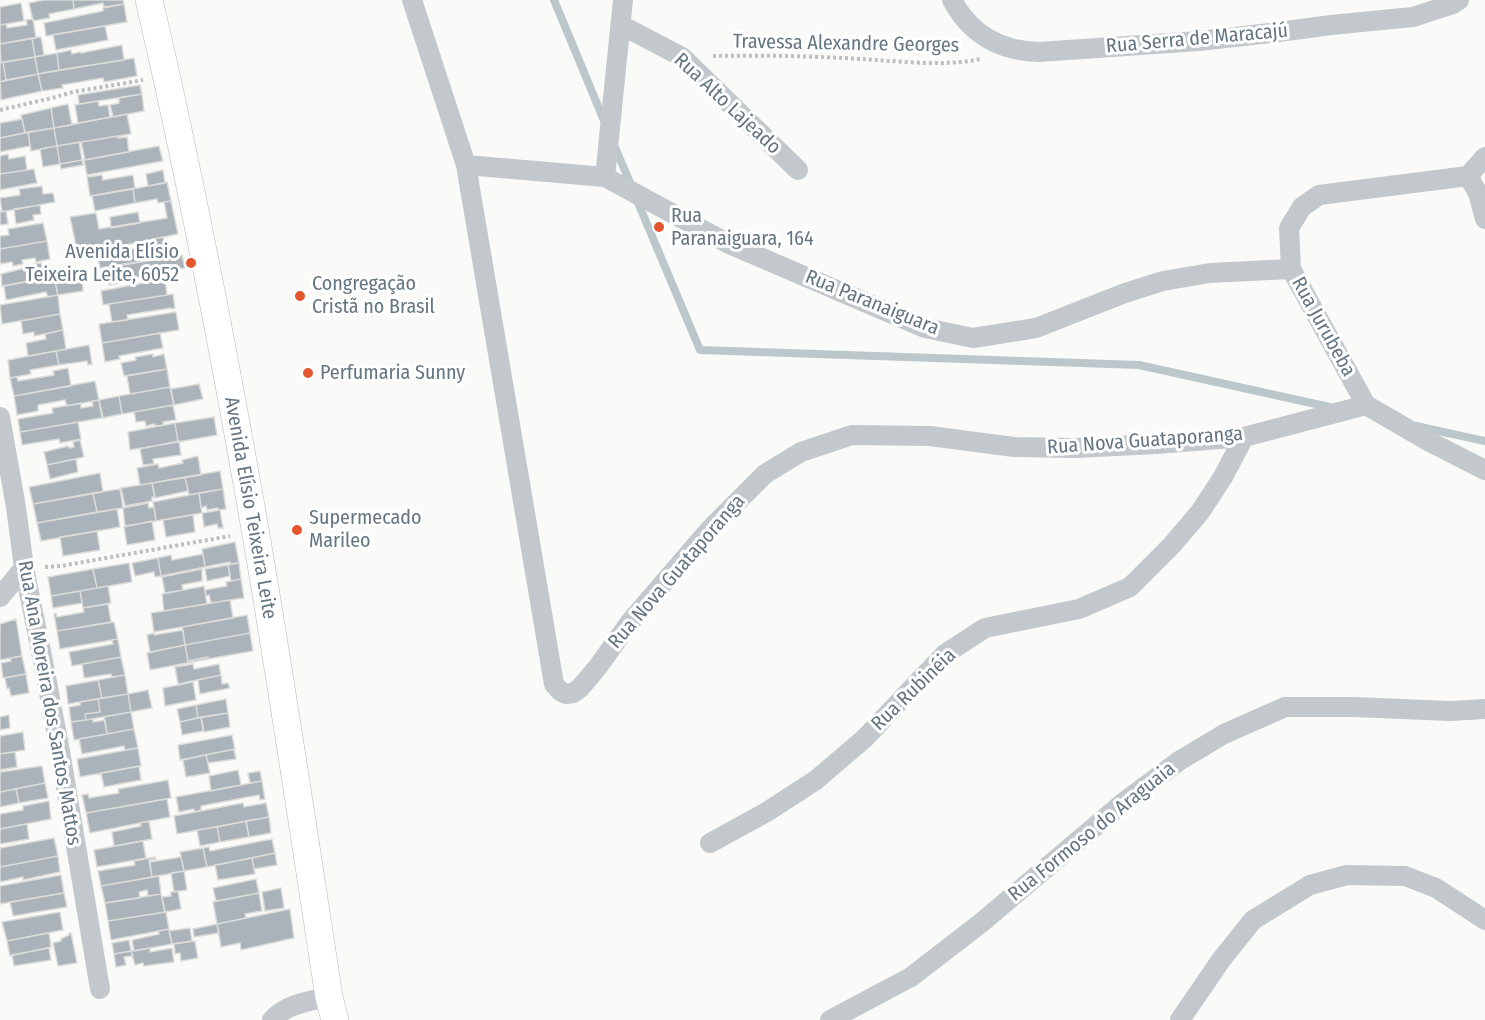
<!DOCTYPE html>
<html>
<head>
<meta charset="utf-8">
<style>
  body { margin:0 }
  canvas { display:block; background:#fafaf8 }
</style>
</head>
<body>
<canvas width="1485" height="1020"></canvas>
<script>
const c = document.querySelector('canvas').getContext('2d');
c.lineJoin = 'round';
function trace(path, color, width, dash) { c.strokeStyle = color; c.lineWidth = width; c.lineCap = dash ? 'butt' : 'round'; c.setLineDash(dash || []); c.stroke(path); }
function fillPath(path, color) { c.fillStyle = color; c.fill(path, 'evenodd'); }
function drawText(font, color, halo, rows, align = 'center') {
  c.font = font + ' "Fira Sans Condensed",sans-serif'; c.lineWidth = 6; c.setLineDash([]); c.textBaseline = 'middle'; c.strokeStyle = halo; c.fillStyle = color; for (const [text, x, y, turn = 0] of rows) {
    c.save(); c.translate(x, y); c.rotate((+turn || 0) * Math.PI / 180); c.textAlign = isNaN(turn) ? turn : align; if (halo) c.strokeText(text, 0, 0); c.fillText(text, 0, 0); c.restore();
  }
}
trace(new Path2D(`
  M554,0l51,123
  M614,145l18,42
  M636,198l64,152 439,15 195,43
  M1416,426l69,15`), '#bbc7cb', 8);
const building = new Path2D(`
  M43,0h30l1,9 -25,5 1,4 -17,3 -4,-18z
  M73,0h50l1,4 -20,3 -1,-4 -29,6z
  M21,3l3,18 -24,4v-18z
  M124,4l3,18 -81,14 -2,-13 59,-12v-3z
  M33,19l3,19 -36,6v-19l6,-1 1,4 20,-3 -1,-5z
  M105,26l3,14 -52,10 -3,-15z
  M41,37l3,18 -9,2 -3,-19z
  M32,38l3,19 -34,6 -1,-19z
  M122,45l2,15 -65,10 -2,-17 14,-3 1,4 8,-2 1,1z
  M57,53l2,17 -21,4 -3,-17z
  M35,57l3,17 -32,6 -3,-18z
  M134,58l3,18 -33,6 -1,-4 -41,7 1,3 -21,3 -4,-17z
  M3,62l3,18 -6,2v-19z
  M38,74l4,17 -41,9 -1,-18z
  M140,85l2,9 -63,10 -1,-9z
  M142,94l2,17 -31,6 -3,-12 9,-2v-5z
  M98,101l1,5 9,-1 2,12 -32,6 -3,-18z
  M68,104l4,21 -18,3 -3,-20z
  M51,108l3,20 -29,5 -4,-18z
  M127,114l4,20 -74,12 -3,-18z
  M22,119l3,14 -25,5v-15z
  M54,128l3,18 -26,5 -3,-19z
  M28,132l2,14 -30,6v-14z
  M118,136v2l9,-1 2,15 -44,8 -4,-18z
  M79,142l3,18 -22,4 -3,-18z
  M57,146l3,18 -17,3 -3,-18z
  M159,146l4,15 -76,14 -3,-15z
  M8,154l1,5 16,-3 2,14 -27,4v-18z
  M82,160l1,5 -22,4 -1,-5z
  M34,169l3,14 -37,7v-16z
  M163,170l2,13 -17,3 -2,-12z
  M102,175l1,5 30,-5 2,13 -45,8 -3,-19z
  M167,182l4,19 -13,2 -1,-4 -22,4 -2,-14z
  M42,186l1,8 10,-1 2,9 -53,10 -2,-14 20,-3 -1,-6z
  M133,189l2,14 -40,8 -3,-15z
  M171,201l7,33 -100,21 -8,-38 26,-4 3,16 68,-11 -3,-16z
  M40,205l1,9 -8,1 1,5 -18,4 -2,-15z
  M6,211l2,13 -8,1v-13z
  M138,212l2,11 -29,5 -1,-11z
  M43,223l4,18 -47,8v-13l9,-1 -1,-6z
  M163,237l4,20 -67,11 -2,-10 9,-2 -1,-2 49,-9 -1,-6z
  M47,241l3,18 -14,3 -1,-4 -13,2 1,4 -10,2 -1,-4 -12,2v-15z
  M182,255l3,13 -16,3v1l-47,8v3l-13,2 -3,-17z
  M41,263l4,15 -43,8 -1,-12 24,-6v-2z
  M82,272l1,19 -25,4 -4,-18z
  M54,277l4,18 -10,2 -2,-5 -40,8 -2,-14z
  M153,281v2l12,-2 2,14 -64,10 -2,-14z
  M173,294l2,14 -4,1v-1l-44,7 1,5 -16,2 -3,-18z
  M58,295l2,19 -58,10 -2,-19z
  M176,312l3,18 -77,13 -3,-19z
  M60,314l3,16 -29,6v-4l-11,2 -2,-13z
  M63,330l3,19 -38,7 -2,-13 20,-4 -1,-5z
  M160,333l3,15 -44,8 1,3 -15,3 -3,-19z
  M89,345l3,19 -4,1 -1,-4 -28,4 -3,-14z
  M56,351l3,14 -29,5 1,4 -21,4 -2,-18z
  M153,354v3l11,-3 3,15 -43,7 -3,-13 15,-3 -1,-3z
  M68,368l3,18 -57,10 -4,-18 7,-1 1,4 36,-6 -1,-4z
  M167,369l3,18 -40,7 -3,-18z
  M95,381l4,19 -32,6 -2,-6 -27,5v6l-21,4 -3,-19z
  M199,384l4,15 -29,6 -3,-16z
  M170,387l4,18 -52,9 -3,-18z
  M119,396l3,18 -19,4 -4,-18z
  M99,400l3,18 -82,14 -2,-13 35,-6 -1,-5 19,-3 10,-2v5l12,-2 -1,-5z
  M173,405l3,15 -13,2 1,3 -9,1v-2l-9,2 -1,-5 -9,1 -2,-10z
  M214,417l3,18 -39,7 -3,-19z
  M78,422l3,17 -21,4 -1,-4 -37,6 -2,-13z
  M175,423l3,19 -48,8 -2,-18z
  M80,440l4,17 -37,8 -3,-13 24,-6 1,2 5,-1 -1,-5z
  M179,441l2,14 -28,4 1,5 -11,1 -3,-16z
  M198,456l3,19 -61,10 -3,-17 21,-4 1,4 24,-5 -1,-3z
  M76,459l2,13 -28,7 -3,-14z
  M220,471l3,18 -34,6 -4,-18z
  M100,473l3,19 -70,12 -4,-17z
  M185,477l3,14 -33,7 -3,-15z
  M152,483l3,14h-3v4l-27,5 -4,-18z
  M120,489l3,19 -26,4 -4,-19z
  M223,489l3,20 -8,1v-2l-11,2 -1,-4 -5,2 -2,-15z
  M93,493l4,19 -60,11 -4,-19z
  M199,493l3,20 -46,8 -3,-19z
  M148,503l1,5 5,-1 2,14 -31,5 -2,-18z
  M117,509l3,18 -79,14 -4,-18z
  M220,510l3,18h-5l-1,-4 -13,3 -2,-14z
  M193,515l2,17 -29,5 -3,-17z
  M152,521l3,19 -28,5 -3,-18z
  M97,531l3,19 -37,6 -3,-19z
  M235,542l4,21 -9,1v-2l-25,5 -3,-18z
  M203,554l2,13 -44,9 -3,-18 13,-3 1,5z
  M158,558l3,18 -6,1 -1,-5 -19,4 -3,-13z
  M129,563l3,19 -35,6 -4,-19z
  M239,563l2,16 -10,2 -3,-16z
  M228,565l2,11 -23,5 -2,-12z
  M93,569l4,19 -46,8 -3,-19z
  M202,569v12l-20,4 1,5 -18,3 -3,-16z
  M241,579l3,19 -33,5 -2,-8 -3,1 -1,-6 22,-4 -1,-4z
  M108,586l3,17 -28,5 -3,-17z
  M204,586l3,18 -43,7 -2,-17z
  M80,591l2,12 -29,5 -2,-12z
  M230,600l3,18 -79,14 -3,-19z
  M108,604l3,18 -54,9 -3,-17 2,-1 1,4 27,-5 -1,-4z
  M247,615l3,18 -65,12 -3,-18z
  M16,619l6,37 -22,4v-36z
  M114,622l4,17 -58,10 -3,-18z
  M183,630l2,15 -35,7 -3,-17 7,-2v2z
  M250,633l3,18 -45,8v-2l-20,4 -3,-16z
  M118,639l3,18 -49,9 -3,-14 44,-8 -1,-4z
  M185,645l3,16 20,-4v2l-58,11 -3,-17z
  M22,656l4,18 -23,4 -2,-15 10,-2 -1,-3z
  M121,657l4,18 -13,2 -1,-3 -27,4 -2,-14z
  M193,664l1,5 25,-5 2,11 -43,9 -3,-17z
  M26,674l3,19 -18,3 -2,-8 -2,1 -2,-11z
  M125,675l3,19 -26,4 -4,-18z
  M221,675l1,9 6,-1 2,5 -30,6 -2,-14z
  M98,680l4,18 -34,6 -2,-18z
  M193,682l3,18 -31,6 -2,-18z
  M148,690l4,18 -21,4 -3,-18z
  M128,694l3,18 -45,8 -1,-6 15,-2 -2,-13z
  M98,699l2,13 -15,2 1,6 -15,2 -2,-15 11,-2v-3z
  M226,699l2,14 -30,5 -2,-13z
  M196,705l2,13 -18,4 -3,-13z
  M131,712l3,17 -27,5 -3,-17z
  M228,713l2,14 -26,5 -3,-15z
  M9,715l1,13 -10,2v-13z
  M201,717l2,14 -21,4 -2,-13z
  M93,719v3l12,-2 2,14 -33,6 -3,-18z
  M134,729l4,19 -13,2 -1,-4 -42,8 -3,-15z
  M23,732l2,18 -25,4v-18z
  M232,735l3,14 -55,11 -2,-15z
  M138,748l3,18 -61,11 -3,-18z
  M234,749l2,10 -28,4 -2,-8z
  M15,752l2,15 -17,3v-16z
  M206,755l4,18 -24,4 -3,-17z
  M42,766l3,17 -45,9v-20z
  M139,766l2,14 -37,7 -3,-14z
  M238,770l3,15 -30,6 -2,-15z
  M260,771l2,10 -12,2 -2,-10z
  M168,780l3,18 -85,15 -4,-18 6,-1 1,4 30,-5 -1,-4z
  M262,781l3,18 -5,1 -1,-5 -58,11v4l-7,2v-3l-15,3 -3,-15z
  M45,783l3,15 -29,5 -3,-14z
  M16,789l3,14 -19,4v-15z
  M167,799l3,18 -80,16 -4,-20z
  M49,801l2,18 -51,10v-15l23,-4v-4z
  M243,803l1,4 22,-4 3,14 -92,17 -3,-18z
  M269,817l2,16 -22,4 -3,-16z
  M149,821l3,18 -38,7 -2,-14 29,-6 -1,-3z
  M246,821l3,16 -29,5 -3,-15z
  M27,824l2,15 -29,5v-15z
  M217,827l3,15 -20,4 -3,-16z
  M54,838l4,18 -58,11v-19z
  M272,839l3,14 -68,14 -4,-19 6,-1 1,4z
  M143,841l3,17 -49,9 -3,-17z
  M203,848l4,19 -23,4 -4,-19z
  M275,853l2,12 -23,4 -2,-11z
  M58,856l2,16 -37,8v-3l-23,5v-15z
  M155,857l1,2 -7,1 3,17 -51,9 -3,-15 37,-6 -1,-4z
  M181,857l3,14 -32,6 -2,-15z
  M252,858l3,16 -37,6 -3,-15z
  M184,871l3,19 -13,2 -3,-19z
  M61,875l3,18 -64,11v-18z
  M159,876l2,18 -13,2 -1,-6 -8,2 1,6 -35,5 -4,-17z
  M256,879l3,14 -43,8 -3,-13z
  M281,888l3,20 -19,3 -3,-19z
  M178,891l3,18 -16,3 -3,-15 9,-1v-4z
  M64,893l3,14 -54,9 -3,-14z
  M259,893l3,18 -17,3 1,4 -29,6 -4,-22z
  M161,894l4,18 -57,9 -3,-18z
  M290,909l4,29 -53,12 -1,-7 -19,4 -4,-23z
  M60,912l3,18 -56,11 -5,-19z
  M166,912l3,17 -58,11 -3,-19z
  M217,924l2,9 -25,4 -1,-8z
  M190,928l2,13 -20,3 -3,-13z
  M169,929l3,15 -38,7 -2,-11 27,-6 -1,-3z
  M49,933l2,14 -41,9 -3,-15z
  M69,933h2l6,30 -19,3 -5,-23 8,-2v-2l8,-4z
  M129,940l2,11 -17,3 -2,-11z
  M195,941l3,17 -17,3 -1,-8 -5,1 -1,-10z
  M49,948l2,12 -37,6 -2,-11z
  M150,948v4l22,-4 2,14 -30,4 -1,-3 -8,2 -4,-14z
  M131,951l2,5 -9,1 2,8 -10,2 -2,-13z`);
fillPath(building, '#aab3b9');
trace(building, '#dcdcda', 1.5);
const secondary = new Path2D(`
  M149,0c41,175 75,352 106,529 27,156 50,312 74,468l6,23`);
trace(secondary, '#b3babf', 28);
trace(new Path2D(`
  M713,56c49,-1 99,0 148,3 39,2 81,8 120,0
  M0,110l52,-12 21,-6 70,-12
  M45,567l16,-1 169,-30`), '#bbbfc2', 4, [3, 3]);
trace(new Path2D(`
  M412,0l54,165 88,519 6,7 6,3 7,-1 7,-5 17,-20 33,-46 80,-93 55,-55 36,-22 51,-17 78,1 84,11 62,1 81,-4 87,-7 122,-32 64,37 55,28
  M952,0c19,35 48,51 87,52l160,-11 80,-9 52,-7 82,-8 40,-13 6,-4
  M621,25l61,32 116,113
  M466,165l139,12 122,66 198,85 48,10 63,-10 89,-35 38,-12 47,-8 81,-4
  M1468,176l10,17 7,6
  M1468,176l17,-19
  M605,177l18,-177
  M1478,193l7,26
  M1366,405l-75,-136 -2,-41 13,-21 17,-12 149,-19
  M0,417l16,90 8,61 18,88 18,95 40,238
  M0,597l24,-29
  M710,843l55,-30 51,-33 49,-42 51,-54 29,-30 40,-26 94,-19 51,-22 42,-42 28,-33 23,-35 21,-40
  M272,1020c14,-16 37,-19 57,-23
  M830,1020l81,-43 70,-54 143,-121 55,-41 45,-27 61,-27h69l96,4 35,-2
  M1180,1020l41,-60 32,-40 57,-35 37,-10 58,1 31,12 49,32`), '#c3c8cc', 20);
trace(secondary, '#fff', 27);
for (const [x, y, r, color] of [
  [659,227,6,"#e4572e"],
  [191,263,6,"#e4572e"],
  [300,296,6,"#e4572e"],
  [308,373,6,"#e4572e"],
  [297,530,6,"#e4572e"]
]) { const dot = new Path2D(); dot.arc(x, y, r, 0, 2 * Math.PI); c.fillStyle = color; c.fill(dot); trace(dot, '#fff', 2); }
drawText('20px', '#657683', '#fff', [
  ["Rua Serra de Maracajú",1197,39,-5],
  ["Travessa Alexandre Georges",846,44,1],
  ["Rua Alto Lajeado",727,104,43],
  ["Rua Paranaiguara",872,303,22],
  ["Rua Jurubeba",1323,327,61],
  ["Rua Nova Guataporanga",1145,441,-4],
  ["Avenida Elísio Teixeira Leite",250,508,80],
  ["Rua Nova Guataporanga",677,572,-49],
  ["Rua Rubinéia",914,690,-44],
  ["Rua Ana Moreira dos Santos Mattos",49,703,80],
  ["Rua Formoso do Araguaia",1092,832,-39]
]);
drawText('20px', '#657683', '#fff', [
  ["Rua",671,216],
  ["Paranaiguara, 164",671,239],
  ["Avenida Elísio",179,252,"right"],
  ["Teixeira Leite, 6052",179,275,"right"],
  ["Congregação",312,284],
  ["Cristã no Brasil",312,307],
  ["Perfumaria Sunny",320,373],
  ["Supermecado",309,518],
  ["Marileo",309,541]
], 'left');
</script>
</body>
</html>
